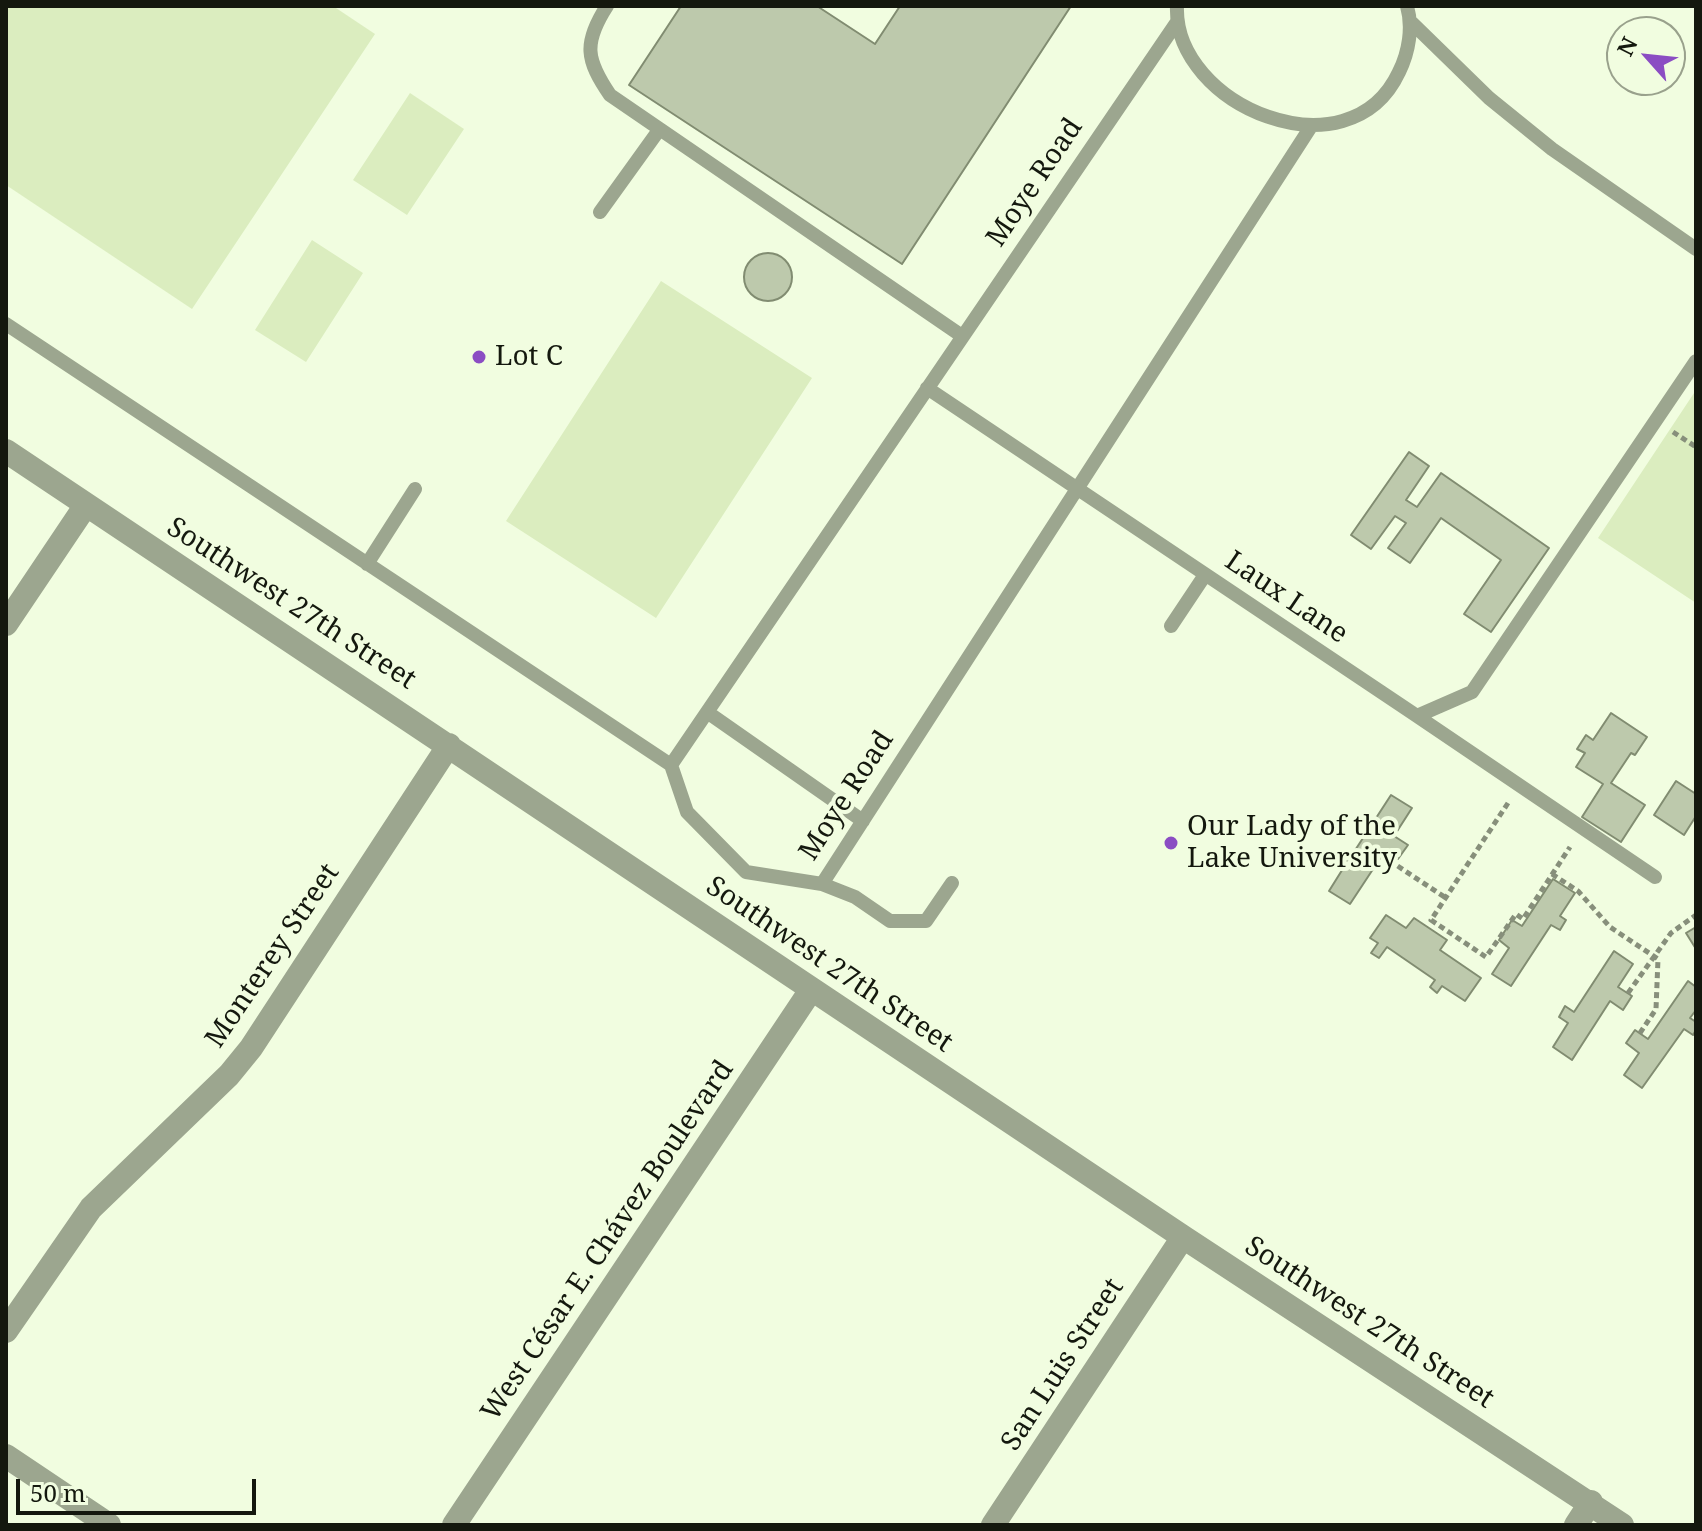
<!DOCTYPE html>
<html>
<head>
<meta charset="utf-8">
<style>
  body { margin:0 }
  #map { position:relative; width:1702px; height:1531px; overflow:hidden; background:#f1fde0; font-family:"Noto Serif",serif }
  canvas { display:block }
  .frame { position:absolute; inset:0; border:8px solid #14180e; pointer-events:none }
  .north { position:absolute; left:1606px; top:16px; width:80px; height:80px; box-sizing:border-box; background:#f1fde0; border:2px solid #99a18c; border-radius:50%; rotate:297deg; font-size:22px; font-weight:700; line-height:32px; text-align:center; color:#14180e }
  .north::after { content:''; display:block; margin:auto; width:28px; height:36px; background:#8b4dc3; clip-path:polygon(50% 0,100% 100%,50% 72%,0 100%) }
  .scale { position:absolute; left:16px; top:1479px; width:240px; height:36px; box-sizing:border-box; border:4px solid #14180e; border-top:0; padding-left:10px; font-size:24px; line-height:28px; white-space:nowrap; color:#14180e; -webkit-text-stroke:6px #f1fde0; paint-order:stroke }
</style>
</head>
<body>
<div id="map">
<canvas width="1702" height="1531"></canvas>
<div class="frame"></div>
<div class="north">N</div>
<div class="scale">50 m</div>
</div>
<script>
const c = document.querySelector('canvas').getContext('2d');
c.lineJoin = 'round';
function fillPath(path, color) { c.fillStyle = color; c.fill(path, 'evenodd'); }
function trace(path, color, width, dash) { c.strokeStyle = color; c.lineWidth = width; c.lineCap = dash ? 'butt' : 'round'; c.setLineDash(dash || []); c.stroke(path); }
function drawText(font, color, halo, rows, align = 'center') {
  c.font = font + ' "Noto Serif",serif'; c.lineWidth = 8; c.setLineDash([]); c.textBaseline = 'middle'; c.strokeStyle = halo; c.fillStyle = color; for (const [text, x, y, turn = 0] of rows) {
    c.save(); c.translate(x, y); c.rotate((+turn || 0) * Math.PI / 180); c.textAlign = isNaN(turn) ? turn : align; if (halo) c.strokeText(text, 0, 0); c.fillText(text, 0, 0); c.restore();
  }
}
fillPath(new Path2D(`
  M6,6h327l42,28 -183,275 -186,-124z
  M410,93l54,36 -57,86 -54,-35z
  M312,240l51,33 -57,89 -51,-32z
  M661,281l151,97 -156,240 -150,-97z
  M1696,390v213l-98,-65z`), '#dbedbf');
const building = new Path2D(`
  M681,6h136l58,38 25,-38h171l-169,258 -273,-179z
  M744 277a24 24 0 1 1 48 0a24 24 0 1 1-48 0Z
  M1409,452l20,14 -23,34 11,7 24,-34 108,75 -58,84 -27,-18 37,-54 -60,-42 -31,45 -22,-15 18,-25 -11,-7 -24,33 -20,-14z
  M1611,713l36,24 -12,18 -4,-2 -20,30 34,22 -24,37 -39,-25 21,-33 -27,-17 9,-14 -8,-4 9,-14 7,5z
  M1676,781l20,13v22l-12,19 -30,-20z
  M1391,795l21,13 -18,28 14,9 -10,14 -13,-8 -35,53 -21,-13 15,-24 -8,-5 6,-9 8,5z
  M1553,879l22,14 -15,23 6,4 -6,10 -9,-5 -40,61 -19,-12 17,-26 -10,-8 13,-20 10,6z
  M1386,915l20,13 8,-10 33,22 -7,10 41,28 -16,23 -23,-15 -5,7 -7,-6 5,-7 -48,-33 -8,11 -8,-5 7,-10 -8,-5z
  M1696,927v22l-10,-16z
  M1614,951l19,13 -15,23 14,9 -9,14 -13,-9 -38,59 -19,-13 15,-24 -9,-6 6,-11 9,6z
  M1688,981l8,6v23l-6,8 6,4v8l-3,5 -9,-6 -42,59 -18,-13 15,-22 -13,-10 9,-13 13,9z`);
fillPath(building, '#bdc9ac');
trace(building, '#818c71', 2);
trace(new Path2D(`
  M1673,432l23,15
  M1508,803l-77,117 55,37 30,-43 7,5 47,-72
  M1381,855l65,43
  M1552,874l26,17 32,36 48,32 -2,50 -16,24
  M1628,993l43,-60 25,-18`), '#878f7b', 5, [6, 4]);
trace(new Path2D(`
  M607,6c-24,37 -21,54 3,89l352,241
  M1177,6c-4,100 172,173 222,66 10,-20 14,-45 8,-66
  M1410,21l79,77 63,51 144,100
  M600,212l59,-82
  M6,324l665,441
  M927,388l490,328 55,-24 224,-331
  M367,564l48,-75
  M1171,626l34,-51
  M707,712l156,109
  M1417,716l238,161
  M671,765l16,47 59,60 76,12 488,-756
  M671,765l506,-743
  M822,884l33,13 35,24h36l26,-38`), '#9ca68f', 14);
trace(new Path2D(`
  M6,451l1177,786 439,288
  M6,624l80,-119
  M6,1331l85,-123 138,-133 22,-27 198,-303
  M6,1456l103,69
  M454,1525l357,-535
  M993,1525l190,-288
  M1576,1525l15,-23`), '#9ca68f', 24);
for (const [x, y, r, color] of [
  [479,357,8,"#8b4dc3"],
  [1171,843,8,"#8b4dc3"]
]) { const dot = new Path2D(); dot.arc(x, y, r, 0, 2 * Math.PI); c.fillStyle = color; c.fill(dot); trace(dot, '#f1fde0', 3); }
drawText('28px', '#14180e', '#f1fde0', [
  ["Moye Road",1035,183,-56],
  ["Laux Lane",1286,598,34],
  ["Southwest 27th Street",291,604,33],
  ["Moye Road",847,796,-57],
  ["Monterey Street",273,956,-56],
  ["Southwest 27th Street",829,965,34],
  ["West César E. Chávez Boulevard",608,1241,-56],
  ["Southwest 27th Street",1369,1323,33],
  ["San Luis Street",1063,1365,-57]
]);
drawText('28px', '#14180e', '#f1fde0', [
  ["Lot C",495,357],
  ["Our Lady of the",1187,827],
  ["Lake University",1187,859]
], 'left');
</script>
</body>
</html>
